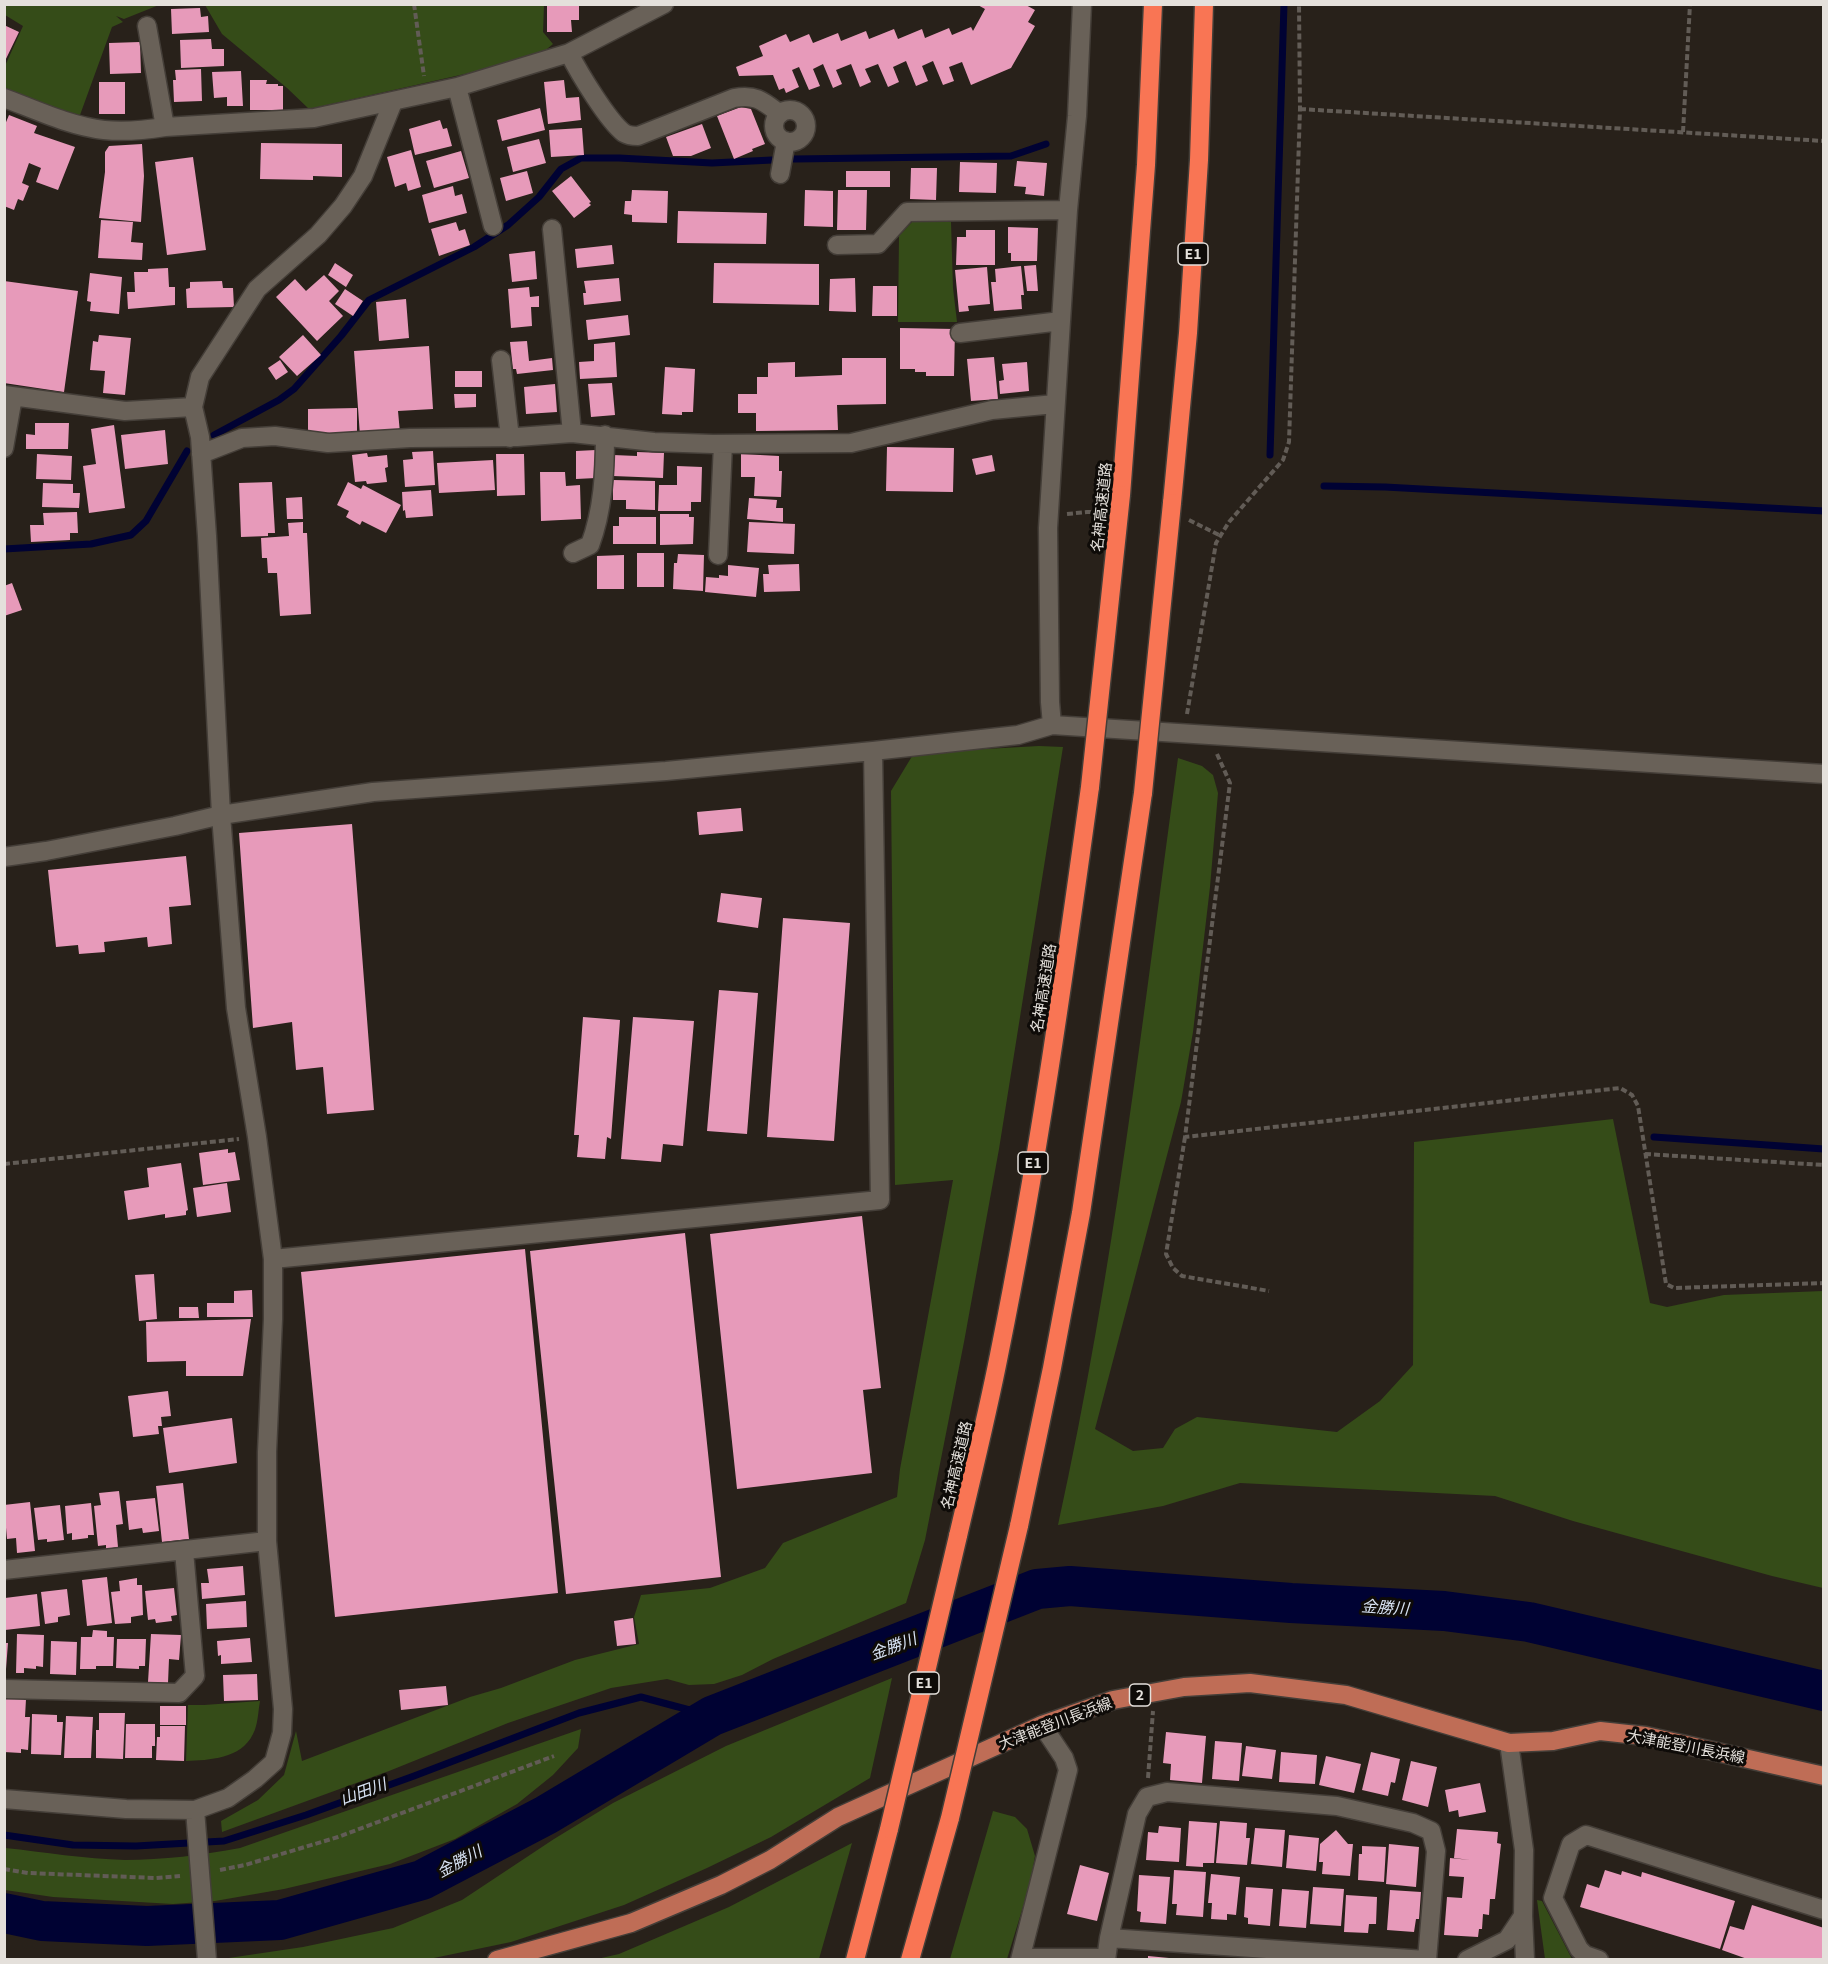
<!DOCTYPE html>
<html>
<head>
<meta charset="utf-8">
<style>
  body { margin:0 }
  #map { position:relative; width:1828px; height:1964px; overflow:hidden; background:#28211a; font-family:Georgia,serif }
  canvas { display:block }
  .frame { position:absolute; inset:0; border:6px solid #e4e0db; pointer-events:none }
</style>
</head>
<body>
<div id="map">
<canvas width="1828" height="1964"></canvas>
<div class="frame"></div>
</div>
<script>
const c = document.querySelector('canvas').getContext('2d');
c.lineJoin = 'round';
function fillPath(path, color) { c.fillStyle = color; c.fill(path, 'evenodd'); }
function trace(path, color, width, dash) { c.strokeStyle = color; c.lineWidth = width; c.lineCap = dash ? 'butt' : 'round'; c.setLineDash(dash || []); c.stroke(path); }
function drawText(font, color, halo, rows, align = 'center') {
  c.font = font + ' Georgia,"Noto Sans JP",serif'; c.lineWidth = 6; c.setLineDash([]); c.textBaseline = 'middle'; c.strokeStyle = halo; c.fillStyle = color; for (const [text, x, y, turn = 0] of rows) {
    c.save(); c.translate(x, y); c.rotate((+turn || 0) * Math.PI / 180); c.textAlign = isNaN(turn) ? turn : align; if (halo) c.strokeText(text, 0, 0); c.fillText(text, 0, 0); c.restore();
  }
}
fillPath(new Path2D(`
  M5,5h154l-35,14 -8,-3 7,6 -11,5 -32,88 -38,-9 -37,-14v-26l18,-40 -18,-11z
  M205,5h339l-1,27 10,12 -17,14 -227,51 -22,-21 -65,-54z
  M913,221l38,1 2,66 4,34h-59l1,-86z
  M1039,746l24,1 -64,402 -35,193 -39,198 -19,63 -133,56 -31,16 -28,9 -25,1 -22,-6 -56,9 -103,35 -119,48 -167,61 -1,-11 37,-21 26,-25 12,-44 6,30 168,-64 31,-9 74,-28 64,-16 -5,-27 7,-22 69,-7 55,-20 18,-25 114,-46 3,-28 53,-289 -58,5 -4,-394 23,-38z
  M1178,758l24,8 11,9 5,18 -8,94 -17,145 -12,70 -86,327 38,22 30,-3 12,-19 22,-12 140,15 43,-31 33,-36 1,-223 199,-23 37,184 17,4 57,-12 99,-4v297l-51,-12 -199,-55 -78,-25 -255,-13 -77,23 -105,19c56,-253 85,-510 120,-767z
  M892,1678l-22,100 -99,59 -64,31 -83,37 -113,37 -82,17h-207l81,-12 90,-19 69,-28 92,-61 59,-36 113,-57z
  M260,1701c-2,11 -2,24 -7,33 -12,25 -44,26 -67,27l2,-56h16z
  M581,1729l-3,19 -25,27 -36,29 -62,35 -65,25 -106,25 -69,12 -42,3 -120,-7 -48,-7v-42c39,4 80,11 120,12 37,0 78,-5 115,-12z
  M993,1811l22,6 12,12 8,27 -5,28 -23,75h-57z
  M852,1843l-33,116h-222l22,-5 110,-47z
  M1537,1900l5,1 30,58h-27z`), '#354c18');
trace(new Path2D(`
  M794,159l217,-3 35,-12
  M214,435l65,-35 15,-11 47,-53 28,-36 105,-53 34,-22 31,-28 22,-28 20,-11h38l93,5 60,-3
  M1270,455l14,-451
  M1324,486l61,1 439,24
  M4,549l87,-5 40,-9 15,-14 41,-70
  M1654,1137l170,12
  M4,1835l69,10 63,1 88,-5 82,-26 108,-39 165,-63 62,-16 71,19`), '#000233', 7);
trace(new Path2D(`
  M4,1913l38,8 105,5 133,-6 142,-40 124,-65 166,-99 325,-127 33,-3 221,17 153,8 85,11 295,69`), '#000233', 40);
fillPath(new Path2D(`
  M547,4h32v16h-8l1,12h-25z
  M976,4h48l11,6 -7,12 7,4 -24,42 -40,17 -9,-23 -13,5 5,14 -11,4 -10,-24 -11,5 6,15 -12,5 -10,-25 -13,6 6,15 -11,5 -10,-23 -13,5 6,13 -11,5 -9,-23 -15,6 6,14 -9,4 -10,-24 -10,5 7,17 -11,4 -10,-23 -7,3 7,17 -13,6 -2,-5 -5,2 -6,-15 -34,1 -3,-9 27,-11 -4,-10 27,-12 4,8 19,-8 4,9 25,-10 3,8 25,-10 3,8 25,-10 4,10 24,-10 3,9 24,-10 3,7 19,-8 2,4 12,-22z
  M200,8l1,9 7,-1 1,16 -37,2 -1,-25z
  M4,25l15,7 -15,31z
  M211,39l1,10h12v17l-43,2 -1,-28z
  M140,42l1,31 -31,1 -1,-31z
  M201,69l1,32 -28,1 -1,-22h3l-1,-10z
  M241,71l2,35h-16v-9l-13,1 -2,-26z
  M250,80h17l-1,4h12v2h5v24h-33z
  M564,80l2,18 13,-1 2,23 -33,4 -4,-42z
  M99,82h26v32h-26z
  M741,107l10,2 14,35 -13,5 1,2 -19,8 -17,-43z
  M540,108l5,22 -43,11 -5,-21z
  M9,115l28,11 -3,7 41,14 -17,43 -22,-8 5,-14 -12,-5 -7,20 7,3 -6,15 -5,-2 -4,11 -10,-4v-79z
  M440,120l3,9 4,-1 5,18 -37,9 -6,-26z
  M702,124l9,24 -20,8h-18l-7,-19z
  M582,128l2,27 -33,2 -2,-27z
  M539,139l7,24 -33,9 -6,-25z
  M261,143l81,1v33l-29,-1v4l-53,-1z
  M142,144l2,32 -3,46 -42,-4 6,-46v-20l4,-6z
  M411,150l10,37 -13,4 -2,-8 -11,4 -8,-30z
  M461,151l8,27 -35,10 -8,-27z
  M193,157l13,93 -39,5 -12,-93z
  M1017,161l30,2 -3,33 -19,-2 1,-7 -12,-1z
  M960,162l37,1 -1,30 -37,-1z
  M911,168h26l-1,32 -26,-1z
  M527,171l6,22 -27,8 -6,-23z
  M846,171h44v16h-44z
  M571,176l20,26 -2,1 2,2 -17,13 -22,-27z
  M453,186l2,10 7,-2 5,19 -38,10 -7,-28z
  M632,190l36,1 -1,32 -35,-1v-7l-8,-1 1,-13h6z
  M805,190l28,1v36l-29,-1z
  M838,190h29l-1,40h-29z
  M678,211l89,2 -1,31 -89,-1z
  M101,220l32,2 -2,20 12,1 -1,17 -44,-2z
  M456,222l3,9 6,-2 5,16 -31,11 -8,-27z
  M1008,227l30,1 -1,33h-26v-8h-3z
  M966,230h29v35h-39l1,-28h9z
  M612,245l2,19 -37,4 -2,-19z
  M535,251l2,28 -25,3 -3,-28z
  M335,263l18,12 -7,12 -18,-12z
  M714,263l105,1v41l-106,-2z
  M1036,265l2,26h-11l-3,-25z
  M1021,266l3,29h-3l1,14 -28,2 -3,-29h5l-1,-13z
  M987,267l3,37 -22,2 1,5 -10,1 -4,-42z
  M168,268l1,19h6v18l-47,4 -1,-17h8l-1,-20h14v-3z
  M90,273l32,4 -3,37 -29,-3 1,-9 -4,-1z
  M324,275l15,16 -10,10 14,15 -26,25 -41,-44 19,-18 11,12z
  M619,278l2,23 -37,4 -1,-12h3l-2,-12z
  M855,278l1,34 -27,-1 1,-32z
  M4,281l74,10 -14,101 -60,-9z
  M222,281l1,7h10l1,19 -47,1 -1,-19 4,-1v-6z
  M873,286h24v30h-25z
  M529,287l1,10 9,-1v11h-8l1,19 -21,2 -3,-39z
  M345,289l18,12 -10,15 -18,-12z
  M406,299l3,39 -30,3 -3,-39z
  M628,315l2,20 -42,5 -2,-20z
  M900,328l55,1 -1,47h-28v-4h-11v-3h-15z
  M99,335l32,3 -6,57 -22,-2 2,-22 -15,-1 3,-29 5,1z
  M303,335l18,20 -24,21 -18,-19z
  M527,341l2,20 23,-3 1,12 -36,4 -1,-5h-3l-3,-27z
  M615,342l2,35 -37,2 -1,-17 15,-1v-17z
  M429,346l4,63 -35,2 2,22 -40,3 -6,-85z
  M994,357l4,42 -27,2 -4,-42z
  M842,358h44v46l-49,1 1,25 -82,1v-18h-18v-19h19v-17h11v-14l27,-1v15l47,-2z
  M280,360l8,12 -12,8 -8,-12z
  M1027,362l2,29 -29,3 -1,-13 5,-1 -2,-16z
  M665,367l30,2 -2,43h-11v3l-20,-1z
  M455,371h27v16h-27z
  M612,383l3,32 -24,2 -3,-33z
  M555,384l2,28 -31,2 -2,-27z
  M454,394h22v13l-21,1z
  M357,408v28l-49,1v-28z
  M35,423h34l-1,26h-42v-15l9,1z
  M114,425l11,83 -36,5 -6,-47 13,-2 -5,-35z
  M165,430l3,34 -43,5 -4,-34z
  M887,447l67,1 -1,44 -67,-1z
  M596,450v28l-20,1v-28z
  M433,451l2,34 -30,2 -2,-27 10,-1 -1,-7z
  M637,452l27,1 -1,25 -50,-2v-21l24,1z
  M367,453l1,4 19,-2 1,12 -3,1 2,14 -20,2 -1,-3 -11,1 -3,-27z
  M37,454l35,2 -1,24 -35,-1z
  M496,454h28l1,41 -28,1z
  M741,454l38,2v15h3l-1,26 -27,-1 1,-19h-14z
  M992,455l3,16 -19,4 -4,-16z
  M493,460l2,30 -56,3 -2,-30z
  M677,466l25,1 -1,35h-10v9h-33l1,-26h18z
  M540,472h25l1,14 14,-1 1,34 -40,2z
  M613,480l42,1v29l-29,-1v-9h-13z
  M272,482l3,51h-7v3l-27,1 -2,-54z
  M348,482l13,7 2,-4 38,20 -15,28 -24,-12 -2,4 -14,-8 3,-6 -12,-6z
  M43,483l30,1v9h7l-1,15 -37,-1z
  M431,490l2,26 -27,2 -1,-8 -2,1 -1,-19z
  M302,497l1,22h-16l-1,-21z
  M749,498l28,2 -1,8h7v14l-36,-3z
  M77,512l1,21h-8v7l-39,2 -1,-17h14l-1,-12z
  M660,514h29v3h5l-1,27 -33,1z
  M619,517h37v27h-43v-18h6z
  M303,522v11h4l4,81 -31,2 -3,-43h-9l-1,-15h-5l-1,-20 28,-2 -1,-13z
  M749,522l46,2 -1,30 -47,-2z
  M637,553h27v34h-27z
  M678,554l26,1 -1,36 -30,-2 1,-26h3z
  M624,555v34h-27v-33z
  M799,564l1,27 -36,1 -1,-18h6l-1,-9z
  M728,565l31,3 -3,29 -51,-5 1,-15 13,1v-3l9,1z
  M12,583l10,27 -18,6v-30z
  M741,808l2,23 -44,4 -2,-23z
  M352,824l22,286 -47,4 -4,-47 -27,3 -4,-48 -39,6 -14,-195z
  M186,856l5,49 -22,2 3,37 -24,3 -1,-10 -43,5 1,10 -26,2 -1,-9 -22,2 -8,-77z
  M721,893l41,5 -4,30 -41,-6z
  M783,918l67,5 -16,218 -67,-4z
  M719,990l39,3 -11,141 -40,-3z
  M583,1017l37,3 -9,119 -4,-2 -2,22 -28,-2 2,-22h-5z
  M633,1017l61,4 -11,125 -20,-2 -2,18 -40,-3z
  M228,1149v4l7,-1 5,28 -37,5 -4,-32z
  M181,1163l7,47 -2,1v4l-21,3v-4l-37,6 -4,-29 25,-4 -2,-19z
  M227,1183l4,29 -34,5 -4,-29z
  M862,1216l19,172 -18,2 9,83 -135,16 -27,-255z
  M685,1233l36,344 -155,17 -36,-343z
  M525,1249l33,344 -223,24 -34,-345z
  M154,1274l3,45 -18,2 -4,-46z
  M252,1290l1,27h-46v-14h27v-12z
  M179,1307h19l1,11h-20z
  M251,1319l-8,57h-57v-15l-39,1 -1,-40z
  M168,1391l3,25 -10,1 1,9h-4l1,8 -26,3 -5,-41z
  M232,1418l5,45 -68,10 -6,-45z
  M183,1483l6,56 -27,3 -6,-56z
  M119,1491l4,33 -7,1 2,22 -12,2v-4l-8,1 -4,-40 7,-1 -2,-12z
  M155,1498l4,33 -16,2 -1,-5 -13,2 -3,-29z
  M30,1502l5,49 -18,2 -1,-15 -9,1 -3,-34z
  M91,1503l3,32h-6v3l-16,2v-7l-5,1 -2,-28z
  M60,1505l4,35 -17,2v-3l-9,1 -4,-32z
  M243,1566l2,29 -43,4 -1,-16h8l-2,-14z
  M107,1577l5,46 -25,3 -5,-46z
  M137,1578v7h5l1,30 -12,2v6l-16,1 -4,-32 9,-1 -1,-10z
  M174,1588l3,27 -6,1 1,5 -16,2 -1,-4 -7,1 -3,-29z
  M67,1589l3,26 -12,2v5l-13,2 -4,-32z
  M37,1594l3,32 -35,4v-32z
  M246,1601l1,26 -40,2 -1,-25z
  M633,1618l3,26 -19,2 -3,-25z
  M93,1630l14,1v6h7l-1,29h-17v3h-16l1,-32h11z
  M17,1634l27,1 -1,32 -7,-1v3l-12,-1v5h-8z
  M151,1634l30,1 -2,25 -10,-1 -1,24 -20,-1z
  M250,1638l2,24 -31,2v-9l-3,1 -1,-15z
  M117,1639h29l-1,27h-6v3l-23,-1z
  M51,1641l26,1 -1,33 -26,-1z
  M4,1643h4l-2,26h-2z
  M257,1674l1,26 -34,1 -1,-26z
  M446,1686l2,19 -47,5 -2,-20z
  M4,1698l22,1 -1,18h5l-2,33 -7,-1v4l-17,-1z
  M160,1706h26v19h-26z
  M99,1713h26l-2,46 -27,-1v-28h3z
  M32,1714l25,1v7h6l-2,33 -30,-1z
  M66,1716l27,1 -2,41h-27z
  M126,1724h29v22h-3v12h-27z
  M160,1726h25l-1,35 -28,-1 1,-23h3z
  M1166,1732l40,4 -4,47 -32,-3 1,-16 -8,-1z
  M1215,1741l27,2 -3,38 -27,-2z
  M1246,1746l30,4 -4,29 -30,-3z
  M1281,1752l36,3 -2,29 -36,-2z
  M1371,1752l29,7 -5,24 -4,-1 -3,14 -26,-6z
  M1326,1756l35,8 -7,29 -35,-8z
  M1411,1761l26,6 -9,40 -26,-7z
  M1480,1783l6,29 -27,5 -1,-7 -9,2 -4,-22z
  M1189,1821l28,2 -3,40h-11v4l-17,-1z
  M1220,1821l27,2 -1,15h4l-3,27 -31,-2z
  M1159,1826l22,2 -2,34 -33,-2 2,-28 10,1z
  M1255,1828l30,2 -3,37 -31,-3z
  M1457,1829l41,3 -1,11 4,1 -6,55h-5l-1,16 -6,-1 -1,15h-3l-1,8 -34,-2 3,-38 15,1 2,-21 -15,-1 1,-18 20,2 -16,-2z
  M1336,1830l12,14h5l-3,32 -28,-2 1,-12h-4l1,-18z
  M1289,1835l30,3 -3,33 -30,-3z
  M1389,1844l30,3 -3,40 -30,-3z
  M1362,1846l24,1 -2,35 -26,-2 1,-26h3z
  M1080,1865l29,8 -12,48 -30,-7z
  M1174,1870l32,2 -3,45 -27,-2 1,-11h-5z
  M1605,1870l16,5 1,-4 19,6 1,-5 93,29 -15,48 -140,-42 7,-23 12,4z
  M1211,1874l29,3 -4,38 -9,-1v6l-16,-1 1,-16h-4z
  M1139,1875l31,2 -4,47 -26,-2 1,-10 -4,-1z
  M1246,1887l27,2 -3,37 -22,-2v-6l-4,-1z
  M1313,1887l31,2 -3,37 -31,-2z
  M1282,1889l27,2 -3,37 -27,-2z
  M1390,1890l31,2 -2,27h-3l-2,13 -27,-2z
  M1346,1895l31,2 -1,27h-7l-1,9 -24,-1z
  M1752,1905l72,23v32h-74l-28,-10 8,-24 14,4z
  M1148,1956l21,2v2h-21z`), '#e79aba');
const minor = new Path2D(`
  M147,26l18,101
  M569,53c10,20 39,68 55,80 5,3 9,3 14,3l96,-38c22,-4 29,3 46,16
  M457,87l36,139
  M4,98c32,12 66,28 100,32 20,2 42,0 61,-3l149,-9 143,-31 112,-34 95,-49
  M774 126a16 16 0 1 1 32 0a16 16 0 1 1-32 0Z
  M780,174l6,-33
  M552,229l20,204
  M837,245l41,-1 29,-32 161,-2
  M960,333l101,-12
  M501,360l9,78
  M4,395l121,16 68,-4
  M4,448l9,-51
  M201,454l41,-16 33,-2 53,7 82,-5 107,-1 55,-4 82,9 59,2 138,-1 141,-33 63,-6
  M573,553l17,-8c13,-35 15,-73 15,-110
  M718,555l5,-111
  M1052,725l-2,-23 -2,-174 20,-318 9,-94 5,-112
  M4,857l42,-6 129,-25 46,-11 152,-23 293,-21 207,-20 145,-16 34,-10 772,49
  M273,1259l607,-59 -7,-449
  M4,1570l263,-29
  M4,1689l175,4 16,-17 -11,-125
  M1509,1743l15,107 -1,66 2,44
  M4,1799l122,10 69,1 33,-12 27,-19 19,-17 8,-29 1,-24 -16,-168v-89l6,-133v-60l-16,-122 -21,-129 -15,-193 -14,-279 -7,-99 -7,-30 7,-30 57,-88 61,-54 25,-29 20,-30 30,-74
  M195,1810l12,150
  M1109,1938l316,22
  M1021,1958h85
  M1020,1960l48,-190 -4,-12 -22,-33
  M1106,1960l3,-22 28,-124 10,-17 20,-5 170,14 76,17 18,8 5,20 -9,109
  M1467,1960l40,-20 16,-24
  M1599,1960l-14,-5 -6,-6 -26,-51 18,-54 15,-9 238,75`);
const major = new Path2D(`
  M497,1960l134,-37 90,-38 49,-25 68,-43 204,-92 71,-25 71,-13 66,-4 96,12 163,48 44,-2 47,-10 46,5 178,40`);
const highway = new Path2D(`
  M1121,495l25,-330 7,-161
  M1172,503l16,-170 11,-173 5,-156
  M1019,1526l33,-158 29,-155 62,-420
  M958,1536c14,-60 29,-120 41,-181 38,-188 65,-378 91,-568
  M855,1960l34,-131
  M910,1960l40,-142`);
trace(minor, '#443e38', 21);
trace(major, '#443e38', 21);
trace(highway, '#443e38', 21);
trace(new Path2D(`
  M414,4l10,72
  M1300,109l524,32
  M1683,132l7,-128
  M1067,514l20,-2h14
  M1189,520l32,16
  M1187,714l29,-171 13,-21 54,-62 6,-18 11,-333 -1,-105
  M1217,754l13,29 -45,354 435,-49 12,7 6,11 28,178 8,4 150,-5
  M1185,1137l-19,117 7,14 9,8 87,15
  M1645,1154l179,11
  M4,1164l235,-25
  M1148,1778l5,-67
  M4,1869l24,4 128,5 24,-2
  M220,1870l25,-5 93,-28 216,-81`), '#625c56', 4, [6, 3]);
trace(minor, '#696158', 18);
trace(major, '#bf6d56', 18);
trace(highway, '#f97554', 18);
const highwayBridge = new Path2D(`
  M1090,787l31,-292
  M1143,793l29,-290
  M950,1818l69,-292
  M889,1829l69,-293`);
trace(highwayBridge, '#443e38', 21, []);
trace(highwayBridge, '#f97554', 18);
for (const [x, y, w] of [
  [1193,254,30],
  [1033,1163,30],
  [924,1683,30],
  [1140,1695,21]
]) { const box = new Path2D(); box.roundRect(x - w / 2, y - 11, w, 22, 4.5); c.fillStyle = '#0e0b08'; c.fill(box); trace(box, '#e4e0db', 1.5); }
drawText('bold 14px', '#e4e0db', null, [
  ["E1",1193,254],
  ["E1",1033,1163],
  ["E1",924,1683],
  ["2",1140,1695]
]);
drawText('15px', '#e4e0db', '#0e0b08', [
  ["名神高速道路",1101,507,-84],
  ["名神高速道路",1043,988,-81],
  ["名神高速道路",956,1465,-77],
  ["大津能登川長浜線",1055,1723,-21],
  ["大津能登川長浜線",1686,1746,11]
]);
drawText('italic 16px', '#d8e3f4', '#0e0b08', [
  ["金勝川",1385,1607,4],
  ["金勝川",893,1646,-21],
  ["山田川",363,1791,-20],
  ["金勝川",459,1861,-28]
]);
</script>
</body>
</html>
